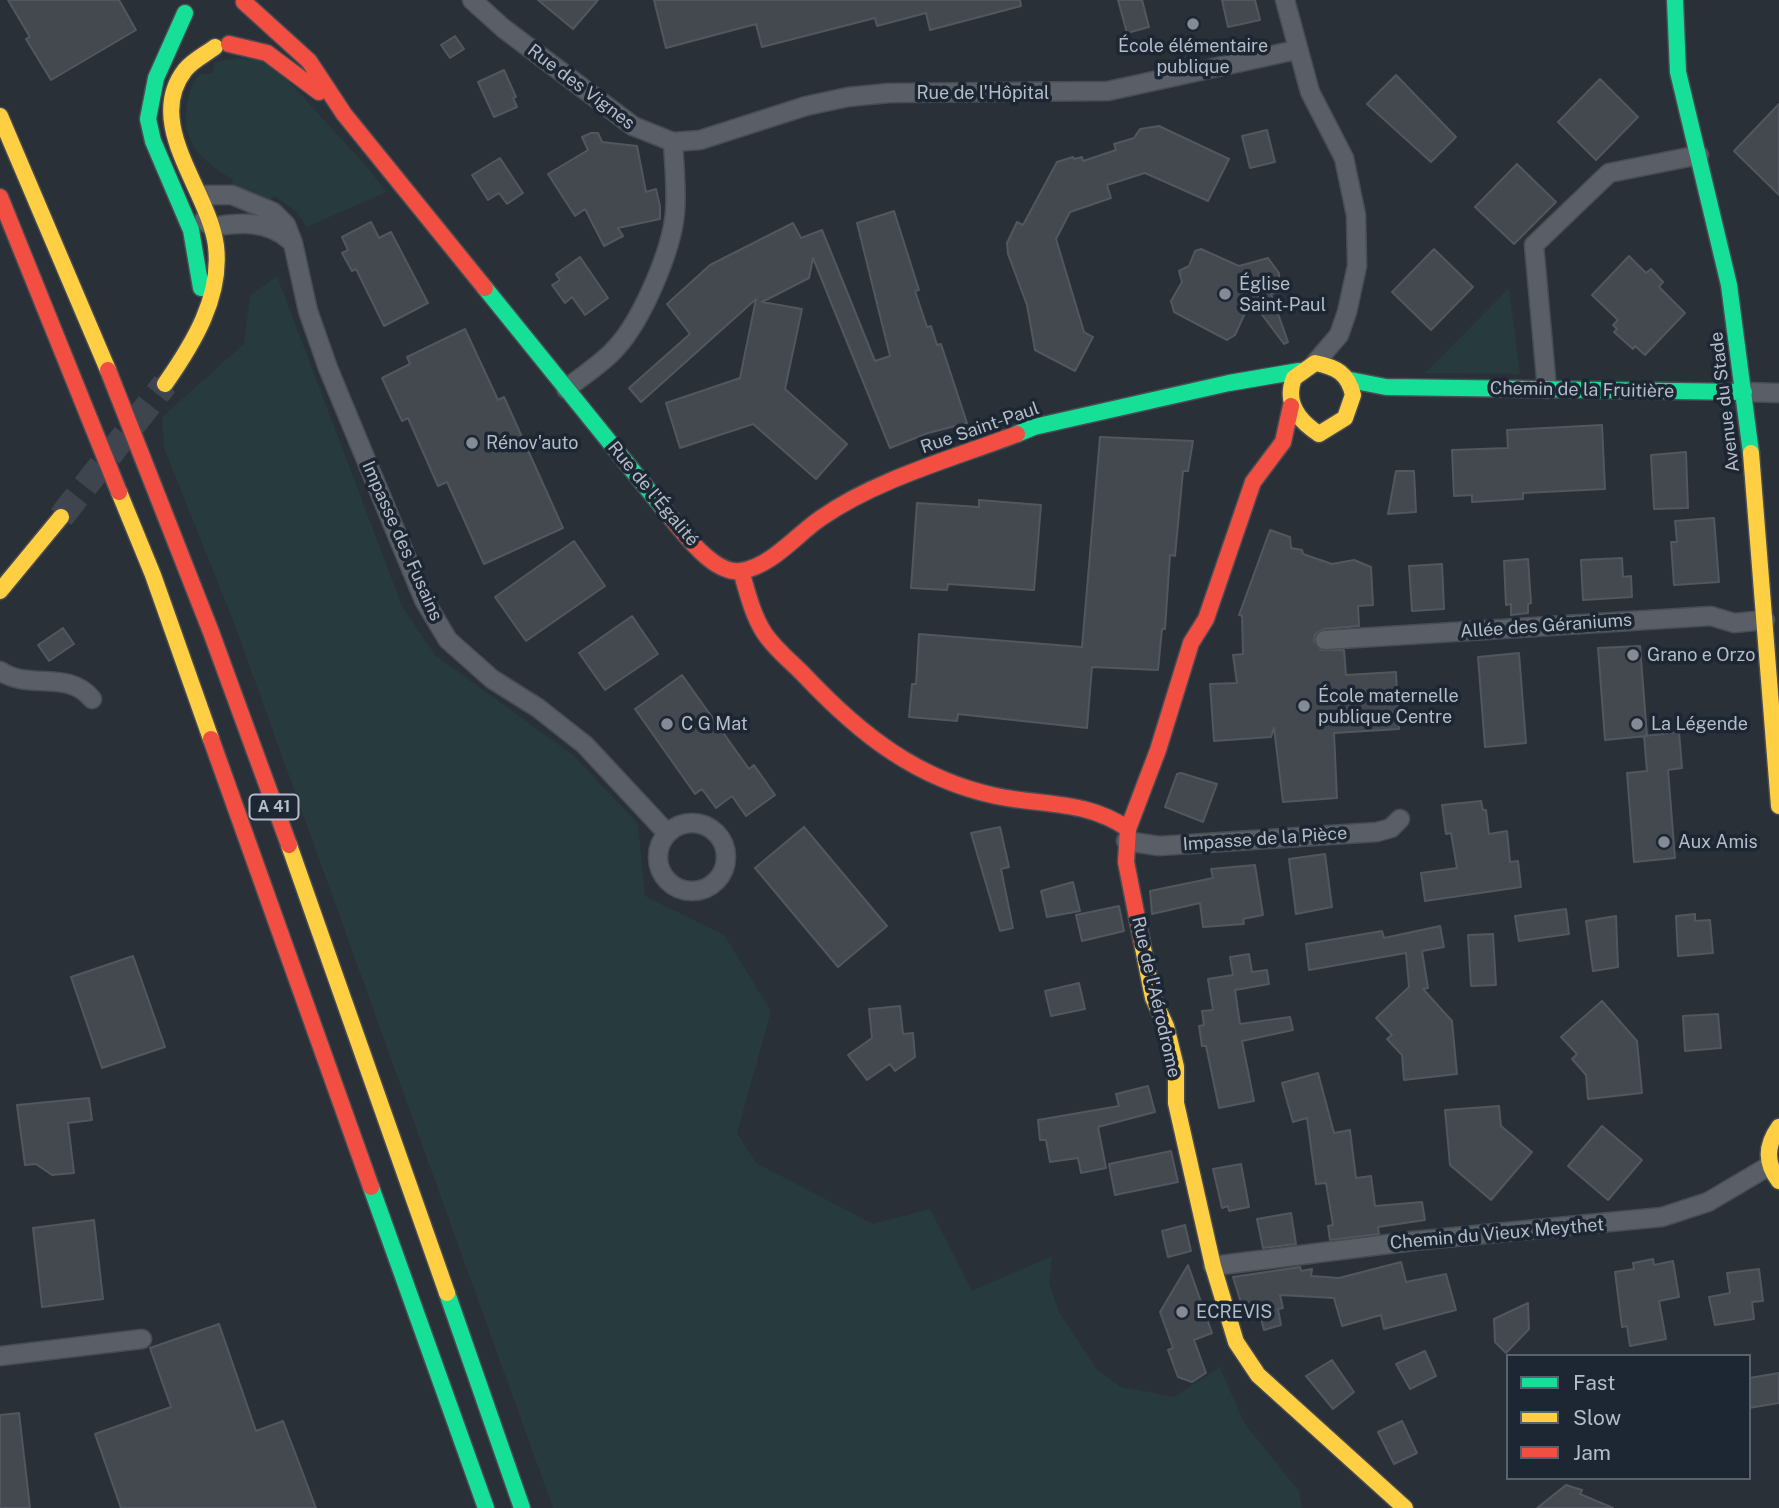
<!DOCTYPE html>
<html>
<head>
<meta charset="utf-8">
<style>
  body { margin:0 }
  #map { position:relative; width:1779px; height:1508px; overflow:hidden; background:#2a3038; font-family:"Public Sans",sans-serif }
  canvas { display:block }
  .legend { position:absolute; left:1506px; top:1354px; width:245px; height:126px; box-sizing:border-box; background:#1d2633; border:2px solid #59626f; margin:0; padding:9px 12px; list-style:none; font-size:21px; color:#b4bcc9 }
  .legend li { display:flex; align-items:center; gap:14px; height:35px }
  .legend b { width:35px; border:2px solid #59626f }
</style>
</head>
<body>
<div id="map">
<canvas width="1779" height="1508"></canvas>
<ul class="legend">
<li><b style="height:9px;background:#16e098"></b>Fast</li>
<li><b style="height:9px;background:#ffcf43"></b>Slow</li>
<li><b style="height:9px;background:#f24e42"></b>Jam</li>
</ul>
</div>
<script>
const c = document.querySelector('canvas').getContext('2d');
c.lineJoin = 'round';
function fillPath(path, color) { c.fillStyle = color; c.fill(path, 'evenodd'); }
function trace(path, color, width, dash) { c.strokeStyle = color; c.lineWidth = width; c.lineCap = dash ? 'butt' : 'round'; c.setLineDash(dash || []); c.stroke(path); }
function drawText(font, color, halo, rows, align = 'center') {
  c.font = font + ' "Public Sans",sans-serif'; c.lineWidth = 7; c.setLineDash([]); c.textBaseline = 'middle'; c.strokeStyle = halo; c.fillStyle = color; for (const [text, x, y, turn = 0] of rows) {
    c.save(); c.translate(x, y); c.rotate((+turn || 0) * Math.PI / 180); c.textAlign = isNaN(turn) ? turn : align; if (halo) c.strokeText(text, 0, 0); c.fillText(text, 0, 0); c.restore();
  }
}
fillPath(new Path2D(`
  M237,58l34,4 97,106 18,24 -79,35 -10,-15 -23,-16 -5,7 -37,-15 1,-8c-32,-20 -53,-38 -46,-77 2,-10 6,-23 14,-29h11l3,-12z
  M277,276l125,330 33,49 139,101 64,68 7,72 79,39 47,76 -34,122 19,30 117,61 57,-15 42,82 80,-35 -3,27 10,29 38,58 24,17 53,10 46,-30 24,56 55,68 3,17h-749l-319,-885 -70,-175 -2,-31 82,-73 6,-48z
  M1509,288l11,86 -96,-1 8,-7z`), '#273a3e');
const building = new Path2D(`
  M8,0h111l17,30 -85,50 -25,-41 4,-2z
  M538,0h60l-25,29z
  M654,0h366l1,6 -91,24 -4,-17 -49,13 -2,-8 -113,29 -6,-23 -90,24z
  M1118,0h24l7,27 -22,6z
  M1222,0h33l5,20 -32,7z
  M455,36l9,13 -14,9 -9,-13z
  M504,70l12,27 -3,1 4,9 -23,10 -16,-35z
  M1396,75l60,62 -25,25 -64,-58z
  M1600,79l38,38 -42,43 -38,-38z
  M1779,104v91l-45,-44z
  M1159,126l70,33 -21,42 -63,-28 -38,12 4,13 -41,14 -14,27 28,93 9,5 -18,34 -40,-21 -8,-45 -19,-51 -1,-11 10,-21 6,3 34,-63 16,-5 1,2 8,-2 1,4 33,-11 -2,-6 20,-6 6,-9z
  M1267,130l8,32 -25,6 -8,-32z
  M591,133h7l4,9 35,4 9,46 10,-3 4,17v13l-42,9 5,8 -19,10 -19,-37 -10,7 -27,-42 40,-24 -6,-13z
  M500,158l23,35 -16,11 -8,-11 -11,7 -16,-25z
  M1517,164l39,38 -42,42 -39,-37z
  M894,211l25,79 -4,1 12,36 4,-1 6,19 4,-1 26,79 -39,10 -38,15 -77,-190 -4,20 -47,24 40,7 -17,80 62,55 -31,35 -63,-55 -73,24 -14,-45 74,-25 16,-79 -115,103 -12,-14 61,-54 -23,-30 43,-39 83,-42 8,15 21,-8 53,131 15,-5 -33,-133z
  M371,222l8,16 12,-6 37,71 -44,23 -28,-57 -4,2 -10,-18 6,-3 -6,-13z
  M1201,249l38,17 29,-8 11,15v19l-8,2 17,48 -4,2 -33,-44 -16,35 -8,5 -53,-28 -3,-11 11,-19 -3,-11 10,-5 6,-15z
  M1434,249l39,38 -42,43 -39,-38z
  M1629,256l17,17 5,-4 12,13 -4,5 26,26 -40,42 -10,-9 -2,3 -19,-17 3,-3 -4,-4 5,-5 -26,-25z
  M580,257l28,41 -23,17 -13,-18 -7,6 -13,-18 8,-5 -4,-6z
  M465,329l33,71 6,-3 59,131 -79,36 -37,-82 -9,4 -30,-68 -6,3 -20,-43 28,-14 -3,-7z
  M1602,425l3,64 -82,4v6l-51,3v-7l-18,1 -2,-46 56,-2 -1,-18z
  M1100,437l93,4 -5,30h-5l-8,85 -5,-1 -5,74h-3l-4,41 -66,-3 -5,61 -129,-14 -1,7 -48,-4 3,-33h4l3,-50 163,13z
  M1686,452l2,56 -34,1 -3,-54z
  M1396,471h18l2,41 -28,2z
  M979,500l62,5 -7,85 -86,-6 -1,6 -36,-2 6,-85 62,4z
  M1714,518l5,64 -45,3 -3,-43h6l-2,-21z
  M1270,530l20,7 1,11 11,2 1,4 29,10 22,-4 17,7 2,38 -15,1 1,20 -35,3 -9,5 -1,7 7,9h23l2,25 50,-3 3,57 -65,4 3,65 -54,4 -9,-74 -3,9 -57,4 -4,-57 27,-1 -4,-28 10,-1 -1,-38 -3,-1z
  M574,541l31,45 -79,55 -31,-44z
  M1622,558l1,19 8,-1 1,21 -49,3 -2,-40z
  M1528,559l3,44 -3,1v9l-17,2v-11l-5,1 -2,-44z
  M1442,564l2,45 -32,2 -3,-45z
  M632,616l26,38 -53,36 -26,-37z
  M63,628l11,16 -25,17 -11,-16z
  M1640,646l7,90 -42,4 -7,-92z
  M1519,653l7,90 -41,4 -7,-90z
  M682,675l67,94 5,-4 21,30 -29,21 -14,-20 -16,12 -14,-19 -7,5 -60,-85z
  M1679,732l3,36 -14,2 7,88 -41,4 -7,-89 20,-2 -3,-35z
  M1181,773l36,11 -14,38 -38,-15 12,-33z
  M1481,801l2,9h3l3,24 18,-3 3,31 8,-1 3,26 -96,14 -4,-28 36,-5 -6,-35 -5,1 -4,-29z
  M804,827l83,99 -49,41 -83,-99z
  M1000,827l9,40 -8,2 12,59 -13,3 -29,-98z
  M1325,854l7,53 -36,7 -7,-55z
  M1255,865l8,50 -20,4 1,5 -41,3 -3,-24 -48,11 -2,-23 63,-13 -2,-9z
  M1073,882l7,29 -33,6 -6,-26z
  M1119,906l5,25 -42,10 -6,-26z
  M1566,909l3,25 -50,7 -4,-25z
  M1695,914v7l15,-1 3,33 -35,3 -2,-40z
  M1616,916l2,51 -25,4 -7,-50z
  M1440,926l4,21 -22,4 6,37 -5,1 29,32 5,53 -53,6 -2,-25 -15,-16 5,-4 -16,-17 33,-31 -3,-34 -97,17 -3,-26 76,-13 2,7z
  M1493,934l3,51 -25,1 -3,-51z
  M1249,954l3,18 15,-2 2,14 -34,6 5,34 50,-7 3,13 -51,11 12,60 -35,7 -13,-62h-4l-3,-20 5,-1 -2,-14 11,-1 -5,-31 25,-4 -3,-18z
  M133,956l32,91 -63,21 -31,-91z
  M1079,983l6,26 -34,7 -6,-25z
  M1602,1001l35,40 5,52 -54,6 -2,-24 -14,-16 5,-5 -16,-17z
  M900,1006l3,28 10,-1 2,24 -20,14 -5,-7 -23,16 -19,-25 24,-17 -3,-29z
  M1718,1014l3,34 -36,3 -2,-35z
  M1318,1073l16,60 16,-3 6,48 15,-2 4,30 47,-4 3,18 -47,7 1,7 -49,6 -2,-14 5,-1 -7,-42 -10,1 -9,-66 -14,4 -11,-39z
  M1148,1086l7,26 -57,15 8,41 -25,5 -3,-15 -28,4 -4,-22h-6l-2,-20 81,-14 -3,-12z
  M89,1098l3,22 -24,3 6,50 -22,2 -16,-11 -11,1 -8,-60z
  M1499,1106l2,20 31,26 -41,48 -41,-35 -5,-55z
  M1602,1126l40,34 -34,40 -40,-34z
  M1171,1151l7,31 -63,13 -6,-31z
  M1241,1164l8,43 -20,4 -1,-5 -6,2 -9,-39z
  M1291,1213l5,31 -33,4 -6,-29z
  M94,1220l9,79 -61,8 -9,-79z
  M1185,1225l6,26 -23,6 -6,-26z
  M1653,1259l1,6 19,-4 6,36 -20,4 7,38 -36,7 -3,-20 -5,1 -7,-55 19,-3 -1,-6z
  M1401,1262l5,20 40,-8 10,36 -72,19 -3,-14 -39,11 -8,-28 -54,-3 3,13 -5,1 3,16 -17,5 -4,-15 -14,4 -13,-42 67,-10 1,4 11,-2 -1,7 28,2z
  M1188,1265l24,68 -18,7 12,33 -14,9 -14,-5 -10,-27 5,-2 -13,-36z
  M1759,1269l4,32 -11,1 2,17 -39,6 -6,-28 21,-4 -3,-20z
  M1528,1303l1,26 -23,24 -11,-11 -1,-23z
  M219,1324l37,107 27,-10 33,87h-195l-26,-74 76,-27 -21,-59z
  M1425,1351l11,25 -26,13 -14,-25z
  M1332,1360l22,32 -21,17 -27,-33z
  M1779,1373v30l-30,5v-30z
  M19,1413l11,95h-30v-93z
  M1402,1421l15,32 -23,11 -16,-32z
  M1566,1485l16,5 -2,4 33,14h-76z`);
fillPath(building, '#444950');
trace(building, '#52575f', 2);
trace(new Path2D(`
  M61,517l104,-133`), '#3f454e', 26, [26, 13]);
const street = new Path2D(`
  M472,0l31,28 130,98 40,16 27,-2 106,-34 42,-9 41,-4 219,-2 188,-41
  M1285,0l25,92 34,66 12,57 1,51 -10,46 -8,23 -24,28
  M203,195h29l41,17 13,13 7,18 15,68 20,57 96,232 24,40 44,39 46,29 47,37 82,88
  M204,220l8,7c28,-5 56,-7 79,14
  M566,389c17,-14 36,-25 50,-41 26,-28 56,-98 59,-136 2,-23 -1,-47 -2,-70
  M1547,389l-13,-144 75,-72 90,-18
  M1744,392l35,1
  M1325,640l386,-24 23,7 31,-3
  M0,671c29,20 68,-2 92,28
  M658 857a34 34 0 1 1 68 0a34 34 0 1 1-68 0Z
  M1126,841l33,5 218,-14 14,-4 9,-9
  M1213,1266l200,-25 249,-24 46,-15 61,-36
  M0,1356l142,-17`);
const fast = new Path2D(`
  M1675,0l3,72 51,213 22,168
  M185,13l-29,65 -8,41 5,22 38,89 10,58
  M485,288l186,230
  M1350,380l36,7 358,5
  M1017,434l17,-7 195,-44 70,-12
  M371,1187l115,321
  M447,1293l75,215`);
const slow = new Path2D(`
  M0,116l108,254
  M1315,363c21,4 33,10 38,32l-8,23 -26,16c-20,-13 -35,-31 -25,-56z
  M165,384c28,-40 57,-87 51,-138 -7,-56 -73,-122 -31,-176 7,-9 21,-16 30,-23
  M1751,453l28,353
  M119,492l34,83 58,164
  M0,591l61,-74
  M289,845l158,448
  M1142,943l11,55 13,28 10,41v36l37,163 23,76 22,33 147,133
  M1779,1127c-13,18 -14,36 0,54`);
const jam = new Path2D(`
  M244,2l65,59 35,53 141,174
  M229,44l38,9 52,39
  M0,197l119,295
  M108,370l103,262 78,213
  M671,518c15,18 44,57 70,53 31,-5 55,-36 80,-53 56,-39 133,-60 196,-84
  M741,571c6,20 11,42 22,60 11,18 29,31 43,46 55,58 111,102 190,119 47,10 91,4 132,33
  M211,739l160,448
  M1142,943l-16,-81 2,-33 30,-79 33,-107 15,-24 47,-137 30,-40 8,-36`);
trace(street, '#484c53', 21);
trace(fast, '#484c53', 19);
trace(slow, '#484c53', 19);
trace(jam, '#484c53', 19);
trace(street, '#5a5e66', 18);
trace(fast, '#16e098', 16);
trace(slow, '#ffcf43', 16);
trace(jam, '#f24e42', 16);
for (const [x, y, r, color] of [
  [1193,24,7,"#848b96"],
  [1225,294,7,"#848b96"],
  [472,443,7,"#848b96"],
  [1633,655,7,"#848b96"],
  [1304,706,7,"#848b96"],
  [667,724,7,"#848b96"],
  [1637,724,7,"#848b96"],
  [1664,842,7,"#848b96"],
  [1182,1312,7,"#848b96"]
]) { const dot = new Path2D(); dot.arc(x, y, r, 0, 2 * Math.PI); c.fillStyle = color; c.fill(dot); trace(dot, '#1d2633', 2.5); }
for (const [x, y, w] of [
  [274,807,49]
]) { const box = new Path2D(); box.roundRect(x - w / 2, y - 12.5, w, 25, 5); c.fillStyle = '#1d2633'; c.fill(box); trace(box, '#b4bcc9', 2); }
drawText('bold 16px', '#b4bcc9', null, [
  ["A 41",274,807]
]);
drawText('18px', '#b4bcc9', '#1d2633', [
  ["École élémentaire",1193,46,"center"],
  ["publique",1193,67,"center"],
  ["Église",1239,284],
  ["Saint-Paul",1239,305],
  ["Rénov'auto",486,443],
  ["Grano e Orzo",1647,655],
  ["École maternelle",1318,696],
  ["publique Centre",1318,717],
  ["C G Mat",681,724],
  ["La Légende",1651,724],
  ["Aux Amis",1678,842],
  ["ECREVIS",1196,1312]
], 'left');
drawText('18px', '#b4bcc9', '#1d2633', [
  ["Rue des Vignes",581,87,37],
  ["Rue de l'Hôpital",983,93],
  ["Chemin de la Fruitière",1582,390,1],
  ["Avenue du Stade",1725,402,-97],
  ["Rue Saint-Paul",980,428,-19],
  ["Rue de l'Égalité",653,494,50],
  ["Impasse des Fusains",402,541,66],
  ["Allée des Géraniums",1546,626,-4],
  ["Impasse de la Pièce",1265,839,-4],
  ["Rue de l'Aérodrome",1156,997,77],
  ["Chemin du Vieux Meythet",1497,1234,-5]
]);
</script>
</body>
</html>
